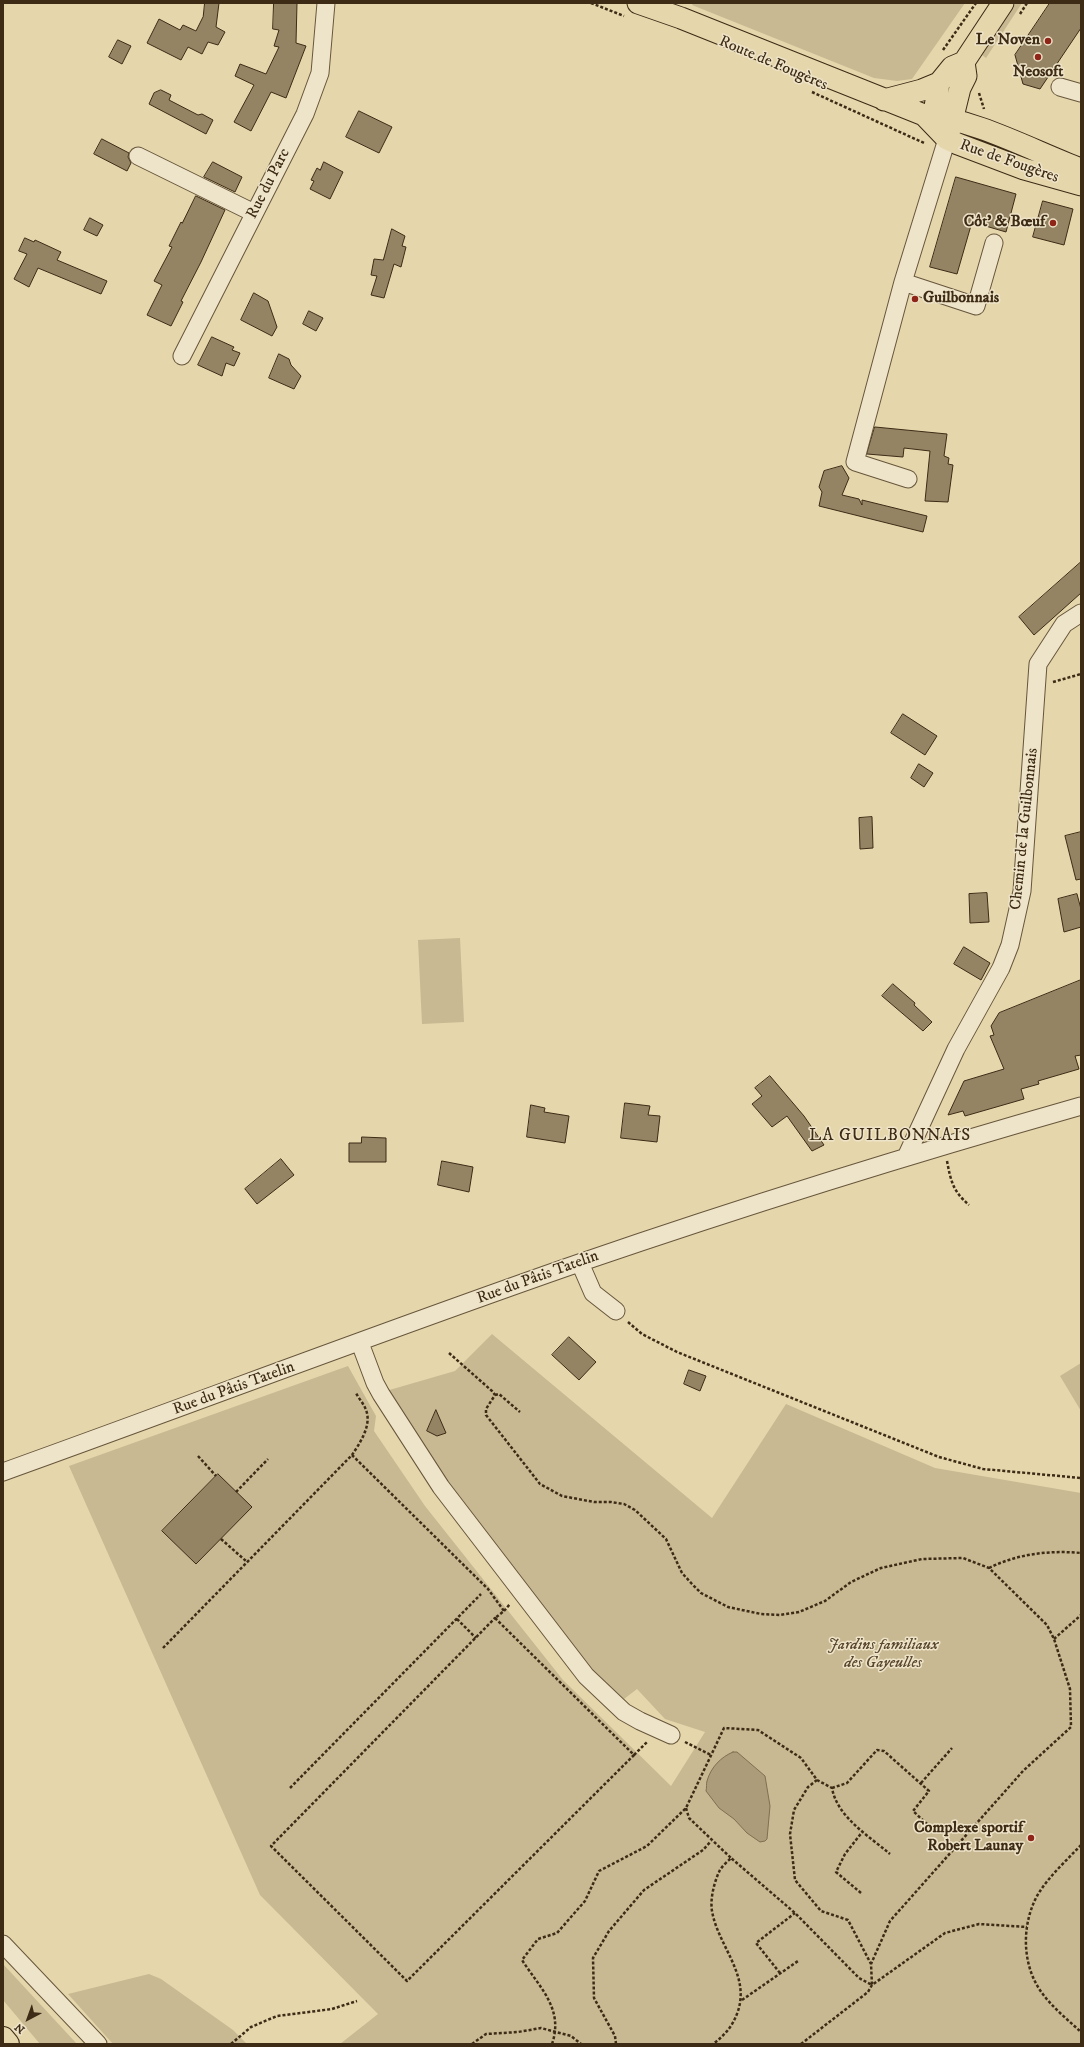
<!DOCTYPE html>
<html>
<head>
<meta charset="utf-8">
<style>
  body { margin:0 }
  #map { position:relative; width:1084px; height:2047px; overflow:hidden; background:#e5d6ac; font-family:"IM FELL DW Pica",serif }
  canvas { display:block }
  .frame { position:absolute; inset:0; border:4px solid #3d2b15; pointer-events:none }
  .north { position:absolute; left:8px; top:1999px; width:40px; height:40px; -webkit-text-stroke:3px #eee4c9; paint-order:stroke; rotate:221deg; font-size:11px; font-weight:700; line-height:16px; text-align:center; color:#3d2b15 }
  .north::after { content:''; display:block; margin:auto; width:14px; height:18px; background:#3d2b15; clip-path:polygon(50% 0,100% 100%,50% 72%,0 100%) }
</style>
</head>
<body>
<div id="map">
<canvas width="1084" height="2047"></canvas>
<div class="frame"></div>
<div class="north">N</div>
</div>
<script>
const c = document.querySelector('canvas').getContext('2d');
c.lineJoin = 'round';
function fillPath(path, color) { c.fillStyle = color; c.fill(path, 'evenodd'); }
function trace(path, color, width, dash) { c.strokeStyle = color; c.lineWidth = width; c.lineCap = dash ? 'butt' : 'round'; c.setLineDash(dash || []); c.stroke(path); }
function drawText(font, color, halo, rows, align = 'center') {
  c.font = font + ' "IM FELL DW Pica",serif'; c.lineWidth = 3; c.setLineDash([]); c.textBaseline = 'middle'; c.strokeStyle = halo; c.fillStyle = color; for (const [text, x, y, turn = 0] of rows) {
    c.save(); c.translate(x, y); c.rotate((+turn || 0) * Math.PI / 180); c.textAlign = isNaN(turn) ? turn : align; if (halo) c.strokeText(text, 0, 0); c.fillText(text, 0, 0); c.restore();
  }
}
fillPath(new Path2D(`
  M693,3h272l-53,76 -15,2 -23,-3 -182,-73z
  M1016,3h6l-36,55 -4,-3z
  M460,938l4,84 -42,2 -4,-84z
  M492,1334l220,184 74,-114 149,64 146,25v551h-741l38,-30 -118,-119 -191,-429 279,-100 28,50 -2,15 51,75 138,174 108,106 34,-54 -40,-13 -28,-30 -13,10 -40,-35 -63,-87 -71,-85 -64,-101 69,-20z
  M1081,1363v48l-21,-35z
  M3,1964l74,80h-37l-37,-44z
  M149,1974l12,5 72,51 14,14h-134l-45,-50z`), '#c8b992');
const water = new Path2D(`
  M733,1752h4l28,24 5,30 -3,33 -2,2 -5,1 -13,-9 -13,-14 -15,-11 -13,-17c1,-4 0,-7 1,-10 4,-14 14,-24 26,-29z`);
fillPath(water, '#ac9c79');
trace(water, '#806f51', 1);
const building = new Path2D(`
  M205,3h14l-3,24 9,5 -7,13 -10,-3 -6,12 -14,-7 -7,13 -34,-17 12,-24 21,11 3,-5 13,6 7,-14z
  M274,3h23l-1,40 10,3 -20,52 -15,-6 -20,39 -17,-9 20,-37 -19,-9 5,-12 26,10 13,-27 -5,-1 5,-16 -6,-1z
  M1050,3h31v25l-41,61 -17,-5 -8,-29z
  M118,40l13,6 -9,18 -13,-7z
  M161,90l10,5 -2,5 29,15 4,-1 11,6 -7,14 -57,-30 5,-11z
  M359,111l33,16 -13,26 -33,-16z
  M102,139l27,14 -1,4 3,6 -4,8 -33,-17z
  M213,162l29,15 -7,15 -31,-15z
  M324,162l19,10 -13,27 -20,-10 4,-8 -3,-1 6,-12 3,2z
  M956,177l60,17 -10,38 -34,-10 -15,52 -27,-7z
  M196,196l29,14 -24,52 -20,39 2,1 -12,24 -24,-11 15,-30 -8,-4 18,-34 -3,-1 12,-24 1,1z
  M1043,201l30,8 -9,36 -31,-8z
  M90,218l13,7 -6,11 -13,-6z
  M392,229l13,7 -3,10 4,1 -5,20 -7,-3 -10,34 -13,-3 6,-19 -6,-1 3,-16 9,1z
  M25,238l9,4 1,-2 26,12 -4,8 50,21 -6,13 -63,-26 -9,19 -15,-8 13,-25 -8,-3z
  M254,293l14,8 9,26 -5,9 -31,-16z
  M309,311l14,7 -7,13 -13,-7z
  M212,337l22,10 -2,3 8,3 -6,13 -8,-3 -4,13 -24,-11z
  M279,354l10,5 2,6 10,11 -7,13 -25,-11z
  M875,427l72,7 -3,22 5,2 -1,6 5,1 -5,37 -23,-1 5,-50 -26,-3 -1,9 -36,-3z
  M842,466l7,12 -7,17 17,4 3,6v-5l65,16 -4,16 -104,-26 3,-14 -3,-5 5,-16z
  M1081,562v31l-47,42 -15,-18z
  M903,714l34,22 -12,19 -34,-22z
  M919,764l14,9 -9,14 -13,-9z
  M872,817l1,31 -13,1 -1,-31z
  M1081,832v47l-5,1 -11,-44z
  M987,893l2,29 -19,1 -1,-29z
  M1077,894l4,15v18l-17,5 -6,-33z
  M964,947l26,16 -9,17 -27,-16z
  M1081,980v75l-6,1 4,13 -41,12 1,3 -18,5 3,10 -59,17 -2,-5 -15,4 16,-34 40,-12 -14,-33 4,-1 -3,-9 8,-13z
  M893,984l22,19 -1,2 18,17 -9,9 -41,-35z
  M770,1076l34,40 20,29 -12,6 -25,-35 -15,11 -20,-23 10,-8 -7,-8z
  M625,1103l25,3 -2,9 12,1 -3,26 -36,-4z
  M531,1105l14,3 -1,4 25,4 -4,27 -38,-6z
  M362,1137l24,1v24h-37v-19h12z
  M281,1159l13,16 -37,29 -12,-15z
  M442,1161l31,6 -4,25 -31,-7z
  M569,1337l27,25 -17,18 -27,-25z
  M689,1370l17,6 -6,15 -16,-7z
  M436,1410l10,23 -9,3 -10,-5z
  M218,1474l34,33 -56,57 -34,-33z`);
fillPath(building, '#948464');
trace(building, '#3d2b15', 1);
const minor = new Path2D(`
  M1060,87l21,6
  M947,139l-44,143 73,24 18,-63
  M138,156l116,57
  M903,282l-48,180 53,17
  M182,356l123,-242 15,-41 6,-70
  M906,1157l50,-108 45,-81 9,-23 12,-54 16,-227 26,-40 17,-11
  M580,1263l13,30 23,18
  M360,1343l15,40 6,11 60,93 145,189 38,36 16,9 31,14
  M3,1472c192,-69 383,-142 576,-209 166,-57 333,-109 502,-157
  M3,1944l95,100`);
const major = new Path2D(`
  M638,3l43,15 243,97c51,4 109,36 157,54
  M884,100l38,-10 17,-7
  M924,115l23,24 11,5 66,25 57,16
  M941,128l-6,-21 4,-24 13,-16 12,-5 39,-59
  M949,133l11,-45 6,-12 -2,-14`);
const highway = new Path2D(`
  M3,2038l5,6`);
trace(minor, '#67563b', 19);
trace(major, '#3d2b15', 23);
trace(highway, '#3d2b15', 24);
trace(new Path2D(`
  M591,3l33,13
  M1020,14l7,-11
  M943,50l33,-47
  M812,92l112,51
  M979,93l5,16
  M1053,682l28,-8
  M947,1161c4,21 6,30 22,44
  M628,1322l14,12 35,18 262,105 44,12 98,9
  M449,1353l43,38 3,4 -9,14v6l54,69 22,12 32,6h17l13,2 11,6 31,29 16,34 10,11 9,9 27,14 33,7 19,1 19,-3 26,-11 26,-19 30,-14 41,-9 41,-1 26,10 58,57 7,14 16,50 1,38 -48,44 -133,150 -19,43 1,21 -13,-7 -64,-65 -64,-55c-4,4 -10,9 -12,14 -5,11 -9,27 -7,39 6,35 38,63 26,100 -5,15 -13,24 -25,33
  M495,1395l4,-1 21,18
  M352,1455c8,-12 20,-30 14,-45 -2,-6 -7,-11 -10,-17
  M198,1456l18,20
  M236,1492l32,-33
  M221,1539l25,22
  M989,1568c28,-14 61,-18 92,-15
  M504,1611l6,-7
  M495,1618l139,137 -227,226 -136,-135z
  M457,1619l19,19
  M1054,1639l27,-24
  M163,1648l189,-193 136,134 16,22 -9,7
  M685,1742l26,13
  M634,1755l14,-14
  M817,1780l-9,7 -14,23 -4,24 5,46 26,31 27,9 23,44
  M921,1783l31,-35
  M290,1788l191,-194
  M832,1788l15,-5 30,-33 7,1 45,40 -16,20 14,13
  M686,1808l3,10 42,40
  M1081,1845c-15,16 -33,32 -44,51 -16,30 -15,70 5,97 11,15 26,27 39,39
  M861,1893l-25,-21 9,-18 18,-23
  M780,1973l-24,-30 39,-30
  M742,2000l56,-39
  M231,2044l20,-17 26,-11 55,-7 25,-8
  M472,2044l14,-10 32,-2 23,-4 30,8 10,8
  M552,2044c12,-35 -12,-56 -30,-84l16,-21 19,-6 28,-32 14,-30 48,-25 39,-38 38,-80 34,2 43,28 16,22 15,8c5,29 37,48 58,66
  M616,2044l-1,-8 -21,-38 -1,-40 16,-27 35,-41 59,-40 8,-9
  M801,2044l67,-52 4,-7 73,-52 34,-9 48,3`), '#3d2b15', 2.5, [3, 2]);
trace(minor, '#eee4c9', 17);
trace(major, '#e5d6ac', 21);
trace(highway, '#e5d6ac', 22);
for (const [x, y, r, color] of [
  [1048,41,4,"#8f2418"],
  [1038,57,4,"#8f2418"],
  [1053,223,4,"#8f2418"],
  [915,299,4,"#8f2418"],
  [1031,1838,4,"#8f2418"]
]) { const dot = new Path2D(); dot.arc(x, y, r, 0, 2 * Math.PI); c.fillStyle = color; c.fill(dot); trace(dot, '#eee4c9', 1.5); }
drawText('bold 16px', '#3d2b15', '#eee4c9', [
  ["Le Noven",1040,41],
  ["Neosoft",1038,73,"center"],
  ["Côt' & Bœuf",1045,223],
  ["Guilbonnais",923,299,"left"],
  ["Complexe sportif",1023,1829],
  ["Robert Launay",1023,1847]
], 'right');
drawText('16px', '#3d2b15', '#eee4c9', [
  ["Route de Fougères",773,64,23],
  ["Rue de Fougères",1009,162,19],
  ["Rue du Parc",269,184,-63],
  ["Chemin de la Guilbonnais",1025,829,-84],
  ["Rue du Pâtis Tatelin",538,1278,-20],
  ["Rue du Pâtis Tatelin",234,1389,-20]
]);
drawText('italic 16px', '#59472e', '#eee4c9', [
  ["Jardins familiaux",883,1646],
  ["des Gayeulles",883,1664]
]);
c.letterSpacing = '1px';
drawText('17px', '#3d2b15', '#eee4c9', [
  ["LA GUILBONNAIS",890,1136]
]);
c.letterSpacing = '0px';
</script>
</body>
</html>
